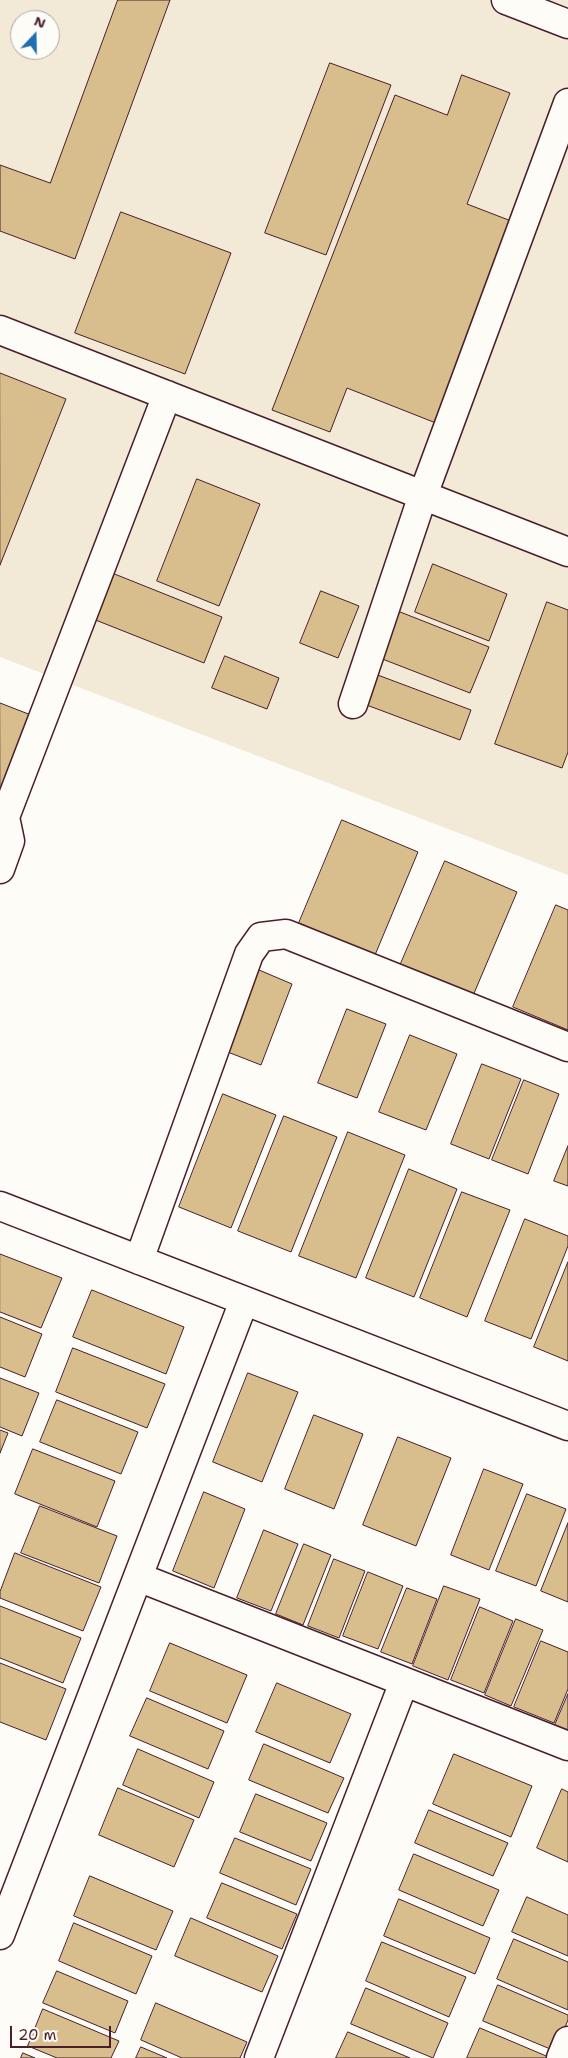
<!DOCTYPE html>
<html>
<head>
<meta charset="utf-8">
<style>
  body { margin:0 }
  #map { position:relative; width:568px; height:2058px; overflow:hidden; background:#fdfcf7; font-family:"Shantell Sans",sans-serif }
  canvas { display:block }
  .north { position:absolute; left:10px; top:10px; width:50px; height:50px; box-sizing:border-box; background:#fdfcf7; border:1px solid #b5a4a5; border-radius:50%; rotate:21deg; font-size:14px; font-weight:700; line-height:20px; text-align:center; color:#4a1f2b }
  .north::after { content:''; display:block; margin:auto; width:18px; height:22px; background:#1f6fb2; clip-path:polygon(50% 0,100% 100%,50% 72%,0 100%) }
  .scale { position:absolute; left:10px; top:2026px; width:101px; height:22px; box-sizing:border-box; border:2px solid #4a1f2b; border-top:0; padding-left:6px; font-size:15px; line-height:18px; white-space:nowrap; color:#4a1f2b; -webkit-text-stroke:4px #fdfcf7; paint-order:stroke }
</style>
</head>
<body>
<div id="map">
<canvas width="568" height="2058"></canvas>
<div class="north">N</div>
<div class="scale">20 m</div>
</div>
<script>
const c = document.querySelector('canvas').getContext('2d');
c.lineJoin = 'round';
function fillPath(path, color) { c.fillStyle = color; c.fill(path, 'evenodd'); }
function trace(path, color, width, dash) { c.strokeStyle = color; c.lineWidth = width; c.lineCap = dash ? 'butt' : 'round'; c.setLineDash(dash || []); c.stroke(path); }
fillPath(new Path2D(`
  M0,0h568v875l-568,-218zM20,20h30v30h-30z`), '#f2e9d7');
const building = new Path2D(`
  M118,0h52l-95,259 -75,-28v-66l50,18z
  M330,63l61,22 -65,170 -61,-22z
  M462,75l48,18 -43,111 52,20 -78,201 -94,-37 -17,44 -58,-22 123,-315 52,20z
  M121,212l110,41 -46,121 -110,-41z
  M0,373l66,26 -66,166z
  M197,479l63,25 -41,102 -62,-25z
  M433,564l74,30 -18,47 -74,-29z
  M112,573l110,44 -18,46 -111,-44z
  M321,591l38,15 -21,52 -38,-15z
  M547,602l21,8v142l-6,16 -67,-24z
  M390,608l99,39 -19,46 -98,-38z
  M225,656l54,22 -12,31 -55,-21z
  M375,674l96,36 -11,30 -96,-36z
  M0,703l31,12 -31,79z
  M342,820l76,32 -43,103 -76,-32z
  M445,861l72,31 -45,106 -73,-30z
  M556,905l12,5v120l-55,-23z
  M252,967l40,17 -31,81 -41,-16z
  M347,1009l39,15 -29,74 -39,-15z
  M410,1035l47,19 -31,76 -47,-18z
  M482,1064l39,15 -32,80 -38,-15z
  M524,1080l35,14 -31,80 -36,-14z
  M223,1094l53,21 -45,113 -52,-21z
  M284,1116l53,21 -46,115 -53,-21z
  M348,1132l57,23 -49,123 -57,-22z
  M568,1146v40l-14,-5z
  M409,1169l48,20 -43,108 -48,-19z
  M462,1192l48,18 -43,107 -47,-19z
  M525,1219l43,17v10l-37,93 -46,-18z
  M0,1254l62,24 -21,50 -41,-16z
  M568,1262v99l-34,-14z
  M92,1290l92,37 -18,47 -93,-37z
  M0,1317l42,17 -17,43 -25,-10z
  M73,1348l92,36 -18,44 -91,-36z
  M248,1373l50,19 -36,90 -49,-20z
  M0,1378l39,15 -17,43 -22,-9z
  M57,1400l81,32 -17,42 -81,-32z
  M314,1415l49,19 -29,75 -49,-20z
  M0,1430l8,3 -8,20z
  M398,1437l53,21 -35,88 -53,-21z
  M33,1449l82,32 -18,46 -82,-33z
  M484,1469l39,15 -34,86 -38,-15z
  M204,1492l41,17 -31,79 -41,-17z
  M527,1494l39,15 -30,77 -40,-15z
  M40,1506l77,30 -18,47 -78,-30z
  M568,1523v79l-27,-11z
  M264,1530l34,14 -27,67 -34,-13z
  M304,1544l27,11 -28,70 -27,-11z
  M15,1553l86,34 -18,44 -83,-33v-6z
  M334,1559l31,12 -26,67 -31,-12z
  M368,1572l35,14 -25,63 -35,-13z
  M444,1586l36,13 -32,81 -35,-14z
  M407,1588l30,11 -25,65 -31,-12z
  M0,1606l81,32 -18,45 -63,-25z
  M480,1607l33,14 -29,72 -33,-13z
  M516,1619l27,11 -32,76 -26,-11z
  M541,1641l27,11v37l-14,34 -40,-16z
  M170,1643l77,32 -20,48 -77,-32z
  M0,1663l66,26 -20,51 -46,-18z
  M277,1683l74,31 -21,49 -74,-31z
  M568,1694v36l-13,-5z
  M147,1698l77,33 -16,38 -78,-33z
  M264,1744l80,34 -16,35 -79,-33z
  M138,1749l76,33 -15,36 -76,-33z
  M454,1754l78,32 -21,51 -78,-33z
  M118,1788l76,32 -20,47 -75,-32z
  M562,1789l6,3v70l-31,-14z
  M256,1794l71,29 -16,38 -71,-29z
  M429,1810l79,33 -15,33 -78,-33z
  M235,1838l76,31 -15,36 -76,-32z
  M414,1854l85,36 -16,36 -84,-36z
  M90,1876l83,35 -17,39 -82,-34z
  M222,1883l75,31 -15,35 -75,-31z
  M527,1897l41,18v41l-56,-24z
  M399,1899l91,39 -15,36 -91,-38z
  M191,1918l87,38 -16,36 -87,-36z
  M74,1923l78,33 -16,38 -77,-33z
  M514,1939l54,23v48l-71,-31z
  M382,1942l84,35 -17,40 -83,-36z
  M57,1971l71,30 -13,32 -72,-30z
  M498,1985l70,30v5l-13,31 -72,-30z
  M366,1988l82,35 -15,35 -82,-34z
  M156,2003l91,39 -7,16h-58l-41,-18z
  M43,2009l76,32 -8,17h-54l-29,-12z
  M480,2028l71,30h-84z
  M348,2032l62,26h-74z
  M141,2047l26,11h-31z
  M23,2053l12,5h-14z`);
fillPath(building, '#d8bd8d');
trace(building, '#4a1f2b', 1);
const minor = new Path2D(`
  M506,0l62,24
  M0,330l568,222
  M353,704l70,-209 145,-392
  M0,869l10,-28 -5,-24 162,-422
  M0,1206l568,220
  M139,1260l110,-306 12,-17 25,-3 282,113
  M138,1577l430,169
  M0,1935l244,-634
  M259,2058l145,-376
  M561,2058l7,-17`);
trace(minor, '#4a1f2b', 31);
trace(minor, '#fdfcf7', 28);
</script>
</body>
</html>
